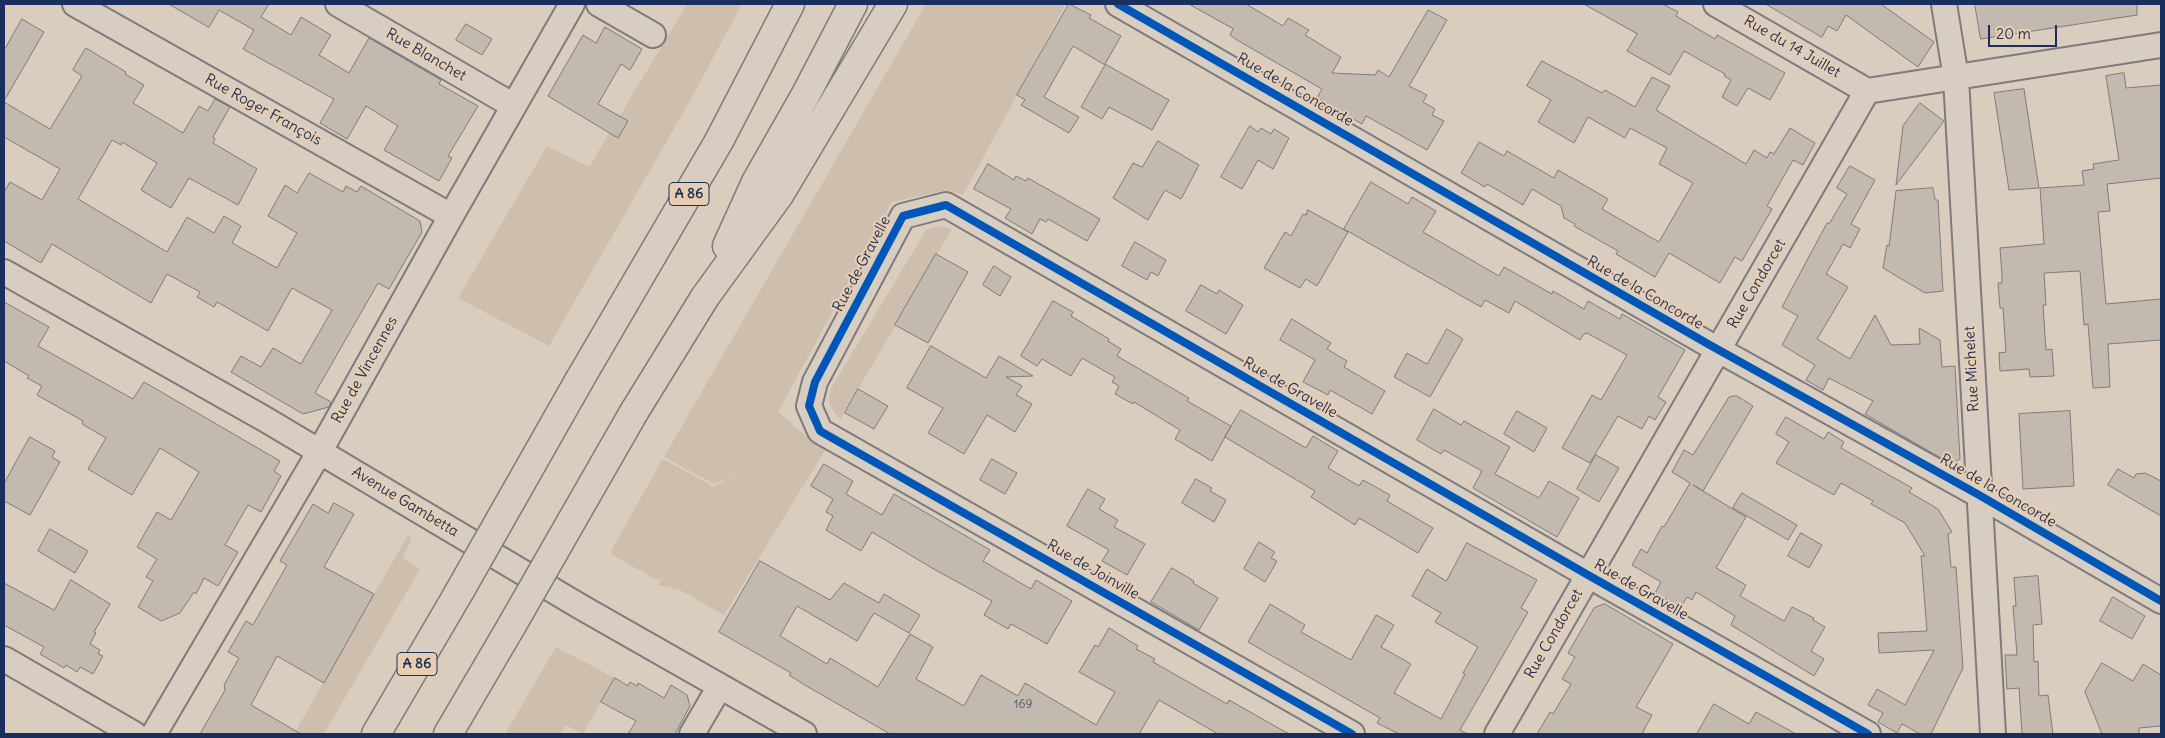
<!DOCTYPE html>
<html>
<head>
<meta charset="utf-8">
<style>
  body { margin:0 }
  #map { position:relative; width:2165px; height:738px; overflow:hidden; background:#dbcdbd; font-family:Delius,sans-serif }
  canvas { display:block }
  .frame { position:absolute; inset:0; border:5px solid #1b2f5e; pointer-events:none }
  .scale { position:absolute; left:1988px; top:25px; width:69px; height:22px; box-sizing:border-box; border:2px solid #1b2f5e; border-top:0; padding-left:6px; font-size:15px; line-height:18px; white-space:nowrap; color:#1b2f5e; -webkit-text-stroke:4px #e8ceb0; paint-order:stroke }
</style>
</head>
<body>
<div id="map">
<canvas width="2165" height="738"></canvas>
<div class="frame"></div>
<div class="scale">20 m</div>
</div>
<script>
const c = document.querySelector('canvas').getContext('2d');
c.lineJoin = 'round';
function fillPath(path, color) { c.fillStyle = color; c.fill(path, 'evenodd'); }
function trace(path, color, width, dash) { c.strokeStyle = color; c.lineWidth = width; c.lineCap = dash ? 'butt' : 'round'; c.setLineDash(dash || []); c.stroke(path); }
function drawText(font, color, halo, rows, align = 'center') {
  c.font = font + ' Delius,sans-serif'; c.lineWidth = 4; c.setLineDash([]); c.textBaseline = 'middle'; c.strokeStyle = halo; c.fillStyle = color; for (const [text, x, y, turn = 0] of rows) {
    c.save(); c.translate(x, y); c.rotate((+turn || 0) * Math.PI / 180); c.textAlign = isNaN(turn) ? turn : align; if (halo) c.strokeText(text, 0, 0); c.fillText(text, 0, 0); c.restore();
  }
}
fillPath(new Path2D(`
  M687,4h55l-51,95 -142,247 -91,-48 89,-152 42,21z
  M926,4h140l-103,191 -16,-5 -55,12 -114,210 27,23 22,12 -103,168 -44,-25 -22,-5 33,-58 -30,52 -4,1 -45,-25 -1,-4 51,-91h3l46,25 1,4 2,-3 33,-16 -33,14 -50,-27z
  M940,226l12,3 -112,191 -11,-16 1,-14 96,-160z
  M408,535l4,3 -10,20 18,11 -96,165h-30z
  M556,647l59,31 -32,56 -17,-9 -6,9h-55z`), '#cebead');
const building = new Path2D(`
  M169,4h100l-8,13 30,18 10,-18 30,18 -12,20 30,18 20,-35 72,42 -2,4 39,22 -30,50 4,2 -13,23 -55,-31 14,-24 -32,-20 -19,33 -27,-16 14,-24 -91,-50 11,-19 -35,-20 -10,17z
  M1069,4l22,11 -2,3 32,18 -16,28 64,36 -17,30 -43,-23 -7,12 -21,-12 24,-42 -32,-19 -29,51 35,20 -10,16 -48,-28 4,-5 -8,-5z
  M1189,4h57l37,22 5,-8 21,12 -4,5 36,22 -9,16 43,2 3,-5 11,7 39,-67 19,10 -38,66 18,9 -4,7 12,7 -3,6 12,6 -17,29 -61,-34 -4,8 -45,-26 5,-9 -85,-49 -7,-5 3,-6z
  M1584,4h79l15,8 -2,4 39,23 2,-4 68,38 -15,27 -22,-12 -11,18 -15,-9 9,-17 -7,-4 1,-2 -41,-23 -14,24 -43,-24 10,-17z
  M1766,4h115l53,38 -16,25 -72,-52 -9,16 -9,-5 -6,11z
  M1975,4h162v11l-156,24z
  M22,19l22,13 -40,69v-50z
  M466,24l26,15 -10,16 -26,-15z
  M605,27l37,22 -12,21 -9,-6 -23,40 30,17 -10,17 -70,-42 35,-61 13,8z
  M86,48l40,24 -1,2 19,11 -11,18 50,30 16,-27 9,5 7,-12 15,8 -17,30 2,2 -2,4 44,26 -19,36 -49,-27 -18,30 -30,-18 16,-27 -35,-21 -1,3 -9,-5 -34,59 89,53 20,-35 27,16 10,-17 17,10 -9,17 45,25 20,-35 -29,-17 17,-31 12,8 12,-20 34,19 3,-6 11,6 4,-6 59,35 2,11 -33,57 -11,-6 -63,110 16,9 -2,5 -26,7 -72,-42 10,-16 20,11 12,-19 28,16 31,-54 -40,-22 -24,43 -51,-29 -3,5 -17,-10 3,-5 -33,-18 -16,29 -99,-59 -11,19 -37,-22v-49l6,-10 32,18 18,-31 -56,-32v-35l46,27 32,-53 -9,-6z
  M1542,61l60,32 3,-3 30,17 17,-30 18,9 -14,24 90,54 8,-14 13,8 3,-6 4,2 16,-26 25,15 -12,22 -10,-5 -26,46 5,3 -30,52 -7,-4 -15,26 -51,-30 -14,24 -39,-23 2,-3 -44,-25 1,-2 -11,-6 -3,-12 -29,-17 -9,16 -36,-21 -2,3 -24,-14 18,-31 25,14 3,-5 47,27 4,-8 50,29 -6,10 57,33 34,-59 -34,-19 8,-16 -37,-20 -5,10 -37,-21 -14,26 -36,-21 13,-22 -24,-14z
  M2124,73l2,15 35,-3v93l-54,6 3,27 -12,1 8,92 55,-5v41l-53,4 2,43 -17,1 -5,-64 -4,1 -4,-54 -36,2 2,32h-3l3,45 6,-1 2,27 -24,1 -1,-8 -29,2 -1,-18 7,-1 -3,-44h-3l-2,-25h4v-7l-2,-28 44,-4 -4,-56 44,-3 -2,-14 12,-2 -1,-5 26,-4 -13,-84z
  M2024,89l15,99 -30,2 -15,-97z
  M1920,103l24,18 -48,64 7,-59z
  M1250,126l8,6 3,-4 10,6 3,-5 15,9 -16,31 -15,-9 -16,29 -21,-12z
  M1158,141l41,24 -18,34 -16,-9 -17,30 -35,-22 20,-35 9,4z
  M988,164l26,16 2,-4 10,5 2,-3 72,41 -13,22 -39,-22 -2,3 -6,-3 -8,15 -27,-16 6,-9 -37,-20z
  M1850,166l25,14 -24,44 9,5 -10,19 -7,-4 -17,30 22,13 -31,52 33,20 25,-44 16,30 29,-1 -1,-16 21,12 2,27 13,-1 5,93 -9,5 -86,-50 8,-13 -44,-23 -6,12 -17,-10 9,-15 -33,-20 16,-29 -16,-9 45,-84 2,1 18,-30 -10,-6z
  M1371,182l37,22 4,-7 24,14 -13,21 76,44 5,-9 48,27 1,-3 31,18 4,-8 32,18 2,-5 63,36 -27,47 8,5 -11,18 -6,-4 -7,13 -24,-13 -28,47 -28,-15 30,-53 9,5 26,-45 -40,-22 -3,1 -4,6 -65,-39 -6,12 -24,-13 -4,7 -137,-78z
  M1933,188l2,12h3l5,91 -18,2 -42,-25 4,-23 2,1 7,-55z
  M1308,210l40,22 -31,54 -11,-7 -6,9 -36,-20 21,-36 6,4 12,-22 3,1z
  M1135,242l31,18 -8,16 -7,-4 -4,8 -25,-14z
  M936,254l32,18 -40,71 -33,-18z
  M994,266l17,11 -11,19 -17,-11z
  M1201,285l16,9 2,-4 24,15 -17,29 -40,-23z
  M1053,301l20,11 -2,4 38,23 -1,2 13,8 -4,7 72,42 -2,3 44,25 -19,35 -37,-22 5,-9 -46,-28 -1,2 -18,-10 4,-8 -7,-4 3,-5 -33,-19 -11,18 -29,-17 -5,7 -16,-10z
  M4,302l45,25 -11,19 95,53 11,-17 136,79 -6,10 7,5 -20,36 -13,-7 -23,40 13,7 -20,34 -14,-8 -8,16 -2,-2 -14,21 -19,8 -23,-14 15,-26 -7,-4 11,-18 -20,-12 20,-35 14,8 28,-48 -39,-24 -28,47 -44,-26 18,-31 -24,-14 1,-3 -46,-26 5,-9 -15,-8 2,-2 -25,-15z
  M1292,319l39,24 -4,6 20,12 -3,6 41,24 -13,23 -42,-24 -2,5 -25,-13 12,-22 -35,-20z
  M1447,329l16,10 -33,58 -36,-20 13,-24 20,11z
  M931,346l55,32 13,-22 34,20 -27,1 16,9 -6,9 16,9 -17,28 -28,-17 -23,39 -36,-21 15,-25 -36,-20z
  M858,389l30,17 -14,23 -29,-16z
  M1737,396l16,10 -50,85 -10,-6 53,32 -30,51 30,17 -6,11 44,25 8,-14 22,11 -1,2 12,7 -14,24 13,8 -10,17 -83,-51 4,-9 -39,-24 -4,8 -5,-3 -7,11 -25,-15 6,-11 -29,-17 9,-16 6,4 15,-27 2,1 26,-44 -18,-11 12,-22 9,5 36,-58z
  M1434,409l27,16 3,-4 46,26 -15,27 44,24 10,-17 30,17 -22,39 -84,-49 9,-17 -38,-21 -3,4 -24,-14z
  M1241,410l65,38 7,-12 25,15 -10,17 31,18 4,-6 27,15 -3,6 46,27 -15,25 -59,-35 -4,7 -44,-28 4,-6 -90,-54z
  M1517,411l30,17 -13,24 -30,-18z
  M2070,411l4,75 -51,3 -4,-75z
  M1786,417l38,22 4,-7 16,10 -3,6 71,40 -3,4 29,17 14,23 -4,2 3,33h5l7,101 -32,66h-11l-18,-10 -5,9 -19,-11 5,-9 -15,-8 9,-16 28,16 29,-55 -55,3 -1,-20 49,-2 -6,-75h4l-20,-33 -34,-19 2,-3 -32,-18 -7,12 -58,-32 13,-21 -13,-8z
  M30,437l25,14 -3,6 8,5 -30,53 -26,-14v-17z
  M1596,455l23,13 -20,34 -22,-13z
  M992,459l25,14 -12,21 -25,-14z
  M824,464l29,17 -7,13 36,21 12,-21 96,56 -7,11 48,28 5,-9 36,21 -25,43 -36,-20 -3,5 -24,-14 8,-14 -60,-33 -60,-36 -11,19 -35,-21 7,-14 -7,-4 7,-13 -22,-13z
  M2118,469l16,9 2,-4 9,-1 16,8v35l-53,-31z
  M1196,479l16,9 -2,3 16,9 -12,22 -32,-19z
  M1088,489l17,10 -6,10 19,11 -4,7 31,17 -18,31 -25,-14 7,-11 -42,-24z
  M1742,493l55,32 -9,15 -55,-32z
  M334,503l20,11 -30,53 50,27 -50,89 -47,-27 -26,49 50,29h-101l25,-44 -1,-5 15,-27 -11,-6 18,-31 7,4 34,-60 -7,-4 15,-26 18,-31 15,9z
  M50,529l38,22 -13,22 -37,-22z
  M1801,533l21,12 -13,23 -21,-12z
  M1259,542l16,10 -4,6 6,3 -12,21 -21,-13z
  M1467,543l70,37 -16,28 7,4 -68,118 7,4h-68l-22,-11 3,-5 -132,-76 22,-38 35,21 -4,7 50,28 25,-45 18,10 -13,22 30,17 -17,29 47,26 24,-45 -2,-1 15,-26 -43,-25 6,-9 -29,-17 15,-27 19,12z
  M760,561l70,39 14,-17 35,20 5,-9 36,21 -11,18 -35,-20 -17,28 -60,-35 -17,30 47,28 3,-6 48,29 32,-53 23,13 -17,32 48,27 17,-31 37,21 7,-13 71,42 19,-33 -36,-20 16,-27 3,2 11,-19 29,18 -2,3 19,10 -2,3 74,42 2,-4 60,34h-71l-59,-34 -20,34h-249l-87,-50 -14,-9 2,-2 -72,-41z
  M1172,568l22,13 -1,2 25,15 -19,32 -48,-28z
  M2038,576l4,48 -9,1 1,37 4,-1 1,35 9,-1 5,39h-31l-3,-46 -12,1 -2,-34h12l-4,-49h3l-2,-28z
  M71,580l39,24 -16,28 2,1 -6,11 10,6 -2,4 5,2 -10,18 -13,-7 -3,5 -11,-7 -2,3 -24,-14 4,-7 -40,-22v-42l50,27z
  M2113,597l32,19 -13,23 -32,-18z
  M1605,604l68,40 -37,63 16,8 -10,19h-105l13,-22 3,2 18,-30 -9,-5 13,-22 -7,-4 26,-45z
  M2102,663l31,18 10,-17 18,11v51l-22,2v6h-37l-17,-42z
  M615,678l13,8 2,-4 7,4 1,-3 26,15 7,-13 16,10 3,11 -15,28h-47l8,-13 -35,-19z
  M1714,704l35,20 7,-12 40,22h-99z`);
fillPath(building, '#c2b9af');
trace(building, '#7e7b7d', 1);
const minor = new Path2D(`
  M75,4l376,212
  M338,4l176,102
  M599,4l54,31
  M1118,4l590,340 271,151 182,106
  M1716,4l151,87
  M1944,4l12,74 37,656
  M4,272l259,146 318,189 223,127
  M4,659l130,75
  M154,734l166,-283 131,-235 121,-212
  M692,734l28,-48
  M1352,734l-532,-303 -11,-25 6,-24 88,-166 43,-11 642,370 280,159
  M1497,734l370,-643 294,-46`);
const highway = new Path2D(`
  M727,246l29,-64 49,-86 48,-92
  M580,379l139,-238 71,-137
  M634,412l71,-115 74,-102 114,-191
  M376,734l82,-140
  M448,734l64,-109`);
trace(minor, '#7e7b7d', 28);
trace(highway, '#7e7b7d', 31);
trace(minor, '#d7cdc1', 24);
trace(highway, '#d7cdc1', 28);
const highwayBridge = new Path2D(`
  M458,594l122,-215
  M512,625l122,-213`);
trace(highwayBridge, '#7e7b7d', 31, []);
trace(highwayBridge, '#d7cdc1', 28);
trace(new Path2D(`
  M1118,4l590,340 271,151 182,106
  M1352,734l-532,-303 -11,-25 6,-24 88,-166 43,-11 642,370 280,159`), '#0057b8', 8);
drawText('12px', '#455272', null, [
  ["169",1023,705]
]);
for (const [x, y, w] of [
  [689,194,40],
  [417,664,40]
]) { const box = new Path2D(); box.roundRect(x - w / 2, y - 11.5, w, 23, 4); c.fillStyle = '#e8ceb0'; c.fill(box); trace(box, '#1b2f5e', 1); }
drawText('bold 14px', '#1b2f5e', null, [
  ["A 86",689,194],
  ["A 86",417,664]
]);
drawText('15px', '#1b2f5e', '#e8ceb0', [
  ["Rue du 14 Juillet",1792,47,30],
  ["Rue Blanchet",426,55,30],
  ["Rue de la Concorde",1295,90,30],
  ["Rue Roger François",263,110,29],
  ["Rue de Gravelle",862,264,-62],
  ["Rue Condorcet",1757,284,-60],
  ["Rue de la Concorde",1645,293,30],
  ["Rue Michelet",1972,369,-93],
  ["Rue de Vincennes",365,370,-61],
  ["Rue de Gravelle",1290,388,30],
  ["Rue de la Concorde",1998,491,30],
  ["Avenue Gambetta",405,502,31],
  ["Rue de Joinville",1093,570,30],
  ["Rue de Gravelle",1641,590,30],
  ["Rue Condorcet",1554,634,-60]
]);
</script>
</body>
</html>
